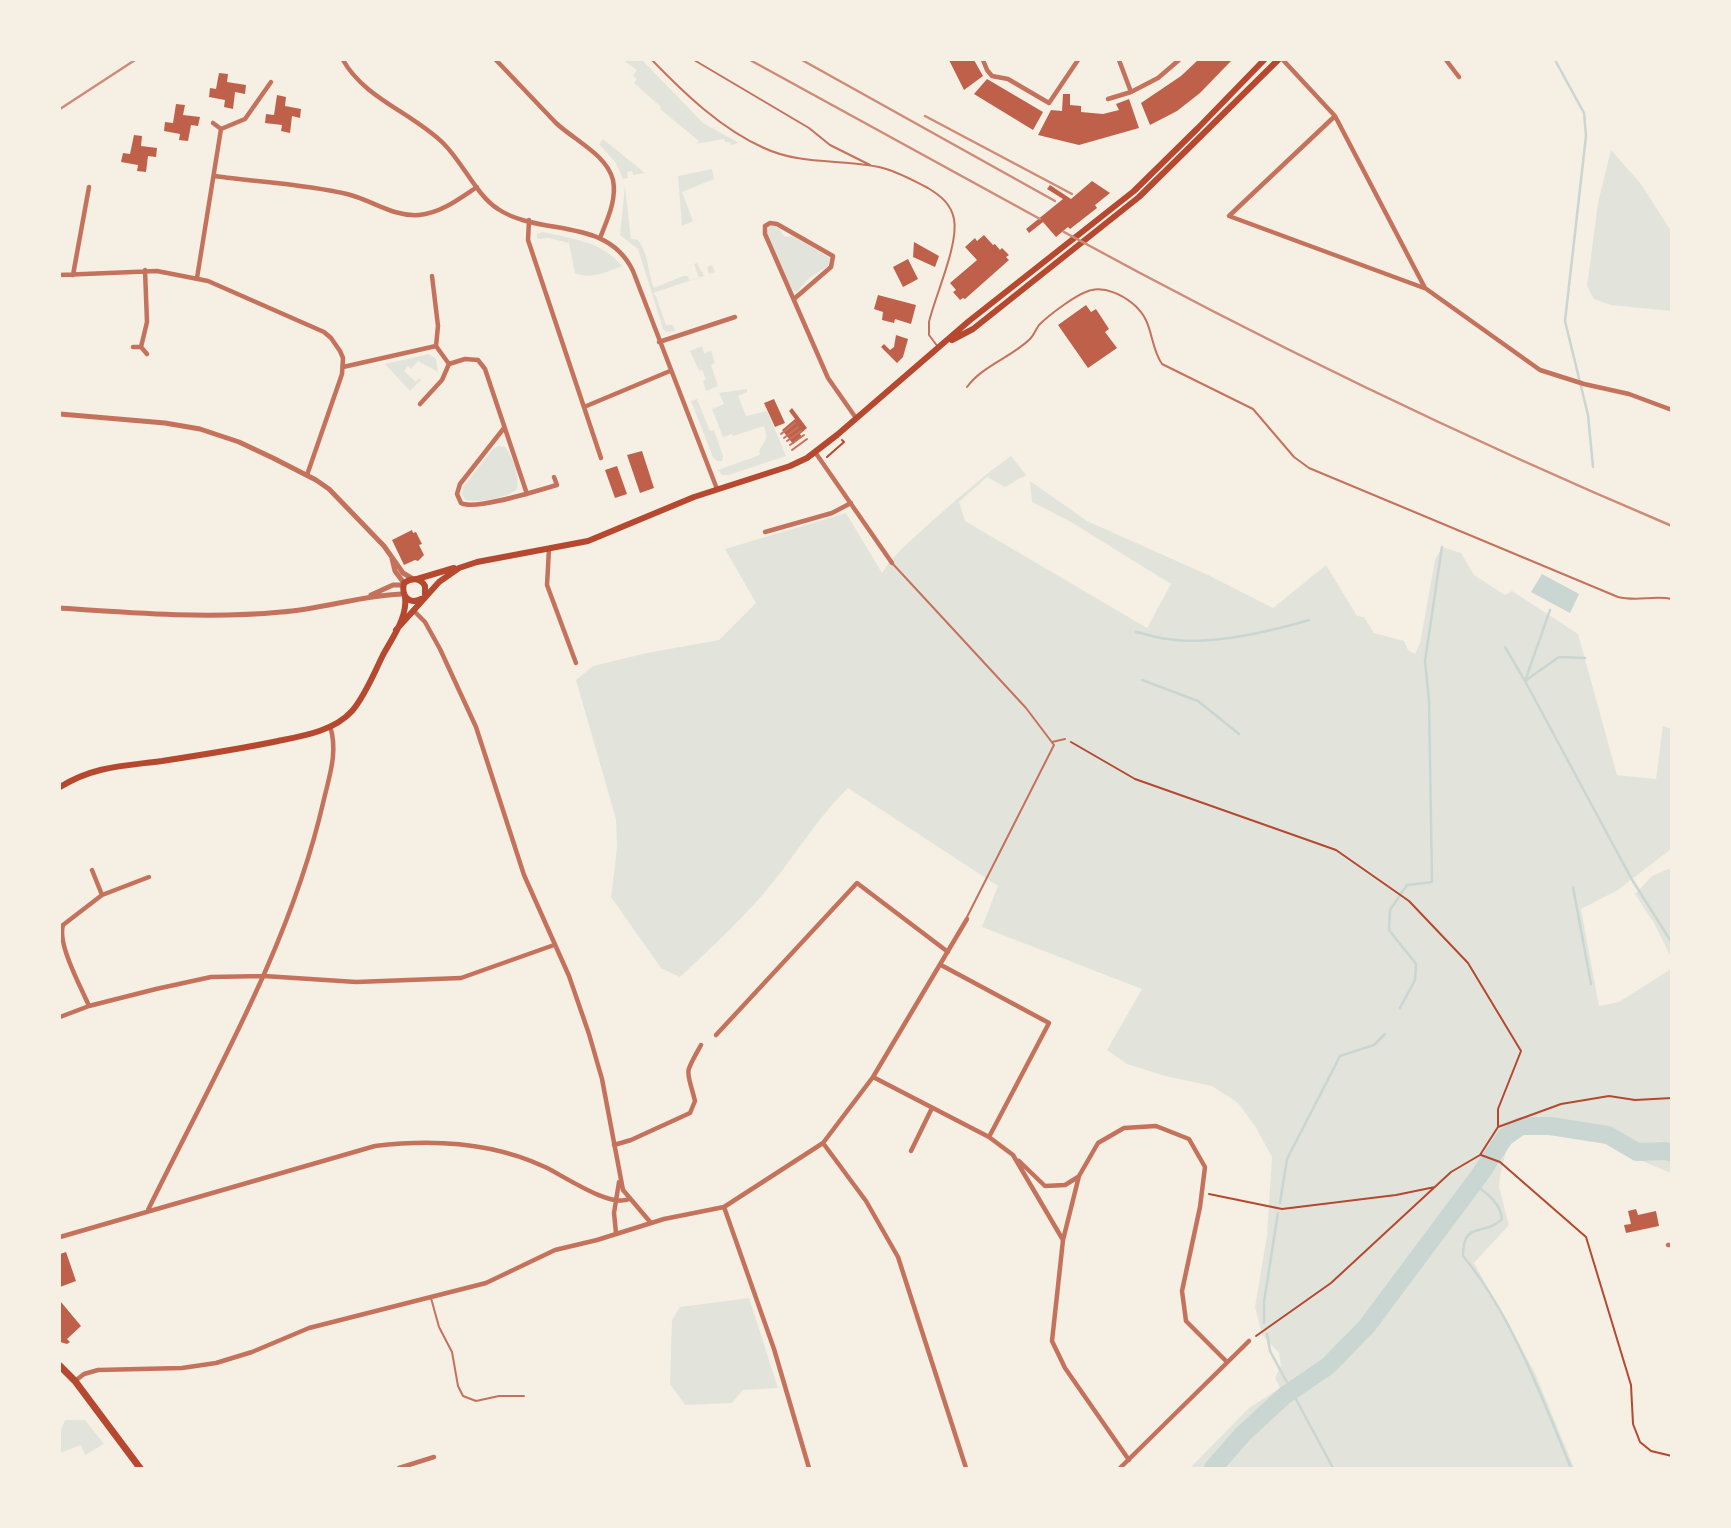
<!DOCTYPE html>
<html>
<head>
<meta charset="utf-8">
<style>
  body { margin:0 }
  #map { position:relative; width:1731px; height:1528px; overflow:hidden; background:#f6efe4; font-family:"Titillium Web",sans-serif }
  canvas { display:block }
  .frame { position:absolute; inset:0; border:61px solid #f6efe4; pointer-events:none }
</style>
</head>
<body>
<div id="map">
<canvas width="1731" height="1528"></canvas>
<div class="frame"></div>
</div>
<script>
const c = document.querySelector('canvas').getContext('2d');
c.lineJoin = 'round';
function fillPath(path, color) { c.fillStyle = color; c.fill(path, 'evenodd'); }
function trace(path, color, width, dash) { c.strokeStyle = color; c.lineWidth = width; c.lineCap = dash ? 'butt' : 'round'; c.setLineDash(dash || []); c.stroke(path); }
fillPath(new Path2D(`
  M623,60h19l61,63 36,20 -8,2 -1,-3h-5l-1,-3 -28,5 3,-3 -39,-32 1,-2 -27,-24 3,-4 -4,-3 4,-6z
  M603,139l42,34 -12,2 -1,-4 -5,1 1,6 -5,1 -7,-16 -17,-19z
  M1611,150l30,34 30,47v80l-60,-6 -17,-6 -7,-13 11,-83z
  M712,169l2,10 -32,13 11,29 -11,5 -4,-50z
  M625,186l6,53 7,1c11,15 9,29 16,48l29,-12h5l1,5 10,-3 -5,-14 3,-1 7,13 5,-2 -2,-7 5,-2 3,7 -62,21 3,3 10,29h7l2,6 -9,1 -3,-3 -25,-80 -18,-14z
  M769,226c10,-2 11,6 16,11l8,-1 37,22 -2,8 -20,13 -11,13 -6,-3 -24,-56z
  M543,232c29,7 59,9 79,34 -16,6 -31,14 -47,7l-6,-30 -20,-5 -12,1v-5z
  M702,346l2,7 7,-2 4,12 -4,2 7,21 -12,5 -3,-10 3,-2 -4,-9 -3,1 -9,-20z
  M429,354l7,5 2,13 -20,-11 -7,8 -3,-3 -4,5 12,11 3,-4 2,2 -11,11 -25,-27z
  M747,389v3l-9,4 8,20 21,-5 19,45 -57,19h-7l-4,-5 42,-15 -1,-4 8,-14 -3,-11 -31,10 -1,-2 -9,3 -11,-28 12,-5 -5,-11z
  M697,399l13,32 4,-1 9,26 -1,5h-5l-4,-4 -22,-56z
  M499,446l6,1c8,9 15,30 12,42 -9,9 -39,14 -52,11l-3,-6 1,-7 30,-38z
  M1011,456l15,19 -21,12 -18,-10 -28,25 6,19 182,107 24,-44 -100,-62 -39,-20 -2,-21 57,40 121,54 65,33 53,-43 31,51 7,1 10,16 30,8 4,9 7,4 5,-11 15,-83 7,-13 19,6 13,22 31,20 7,-4 66,43 39,141 39,4 7,-53 8,3v120l-53,41 -37,19 18,97 20,-4 52,-33v204l-41,-17 -37,-18 -38,-3 -16,-5 -15,1 -17,17 -7,28 -1,11 10,38 -35,38 61,110 39,95h-384l59,-60 31,-20 -5,-10 6,-12 -2,-13 -17,-18 -7,-28 12,-72 5,-78 -17,-31 -17,-23 -26,-17 -47,-10 -38,-12 -20,-14 35,-61 -160,-62 16,-41 -150,-98c-29,28 -49,62 -74,93 -28,35 -61,65 -94,96l-19,-9 -50,-71 6,-49 -1,-29 -40,-139 17,-14 54,-13 72,-13 37,-37 -31,-54 121,-36 36,60c12,-20 32,-35 49,-51 26,-23 52,-46 80,-66z
  M1671,868h1l-1,89 -17,-34 -19,-29 17,-18z
  M749,1298l29,90 -35,2 -11,13 -47,2 -15,-21 2,-64 8,-13z
  M65,1420h20l19,24 -19,11 -4,-10 -21,8v-21z`), '#e2e4dc');
fillPath(new Path2D(`
  M1542,574l37,20 -9,19 -39,-21z`), '#c9d6d2');
trace(new Path2D(`
  M1555,60l29,53 2,23 -21,185 23,94 5,52
  M1550,610l-25,71 106,197 41,65
  M1136,632c10,2 21,6 32,7 42,7 100,-7 141,-19
  M1505,647l20,34 34,-24 26,1
  M1142,680l56,21 41,33
  M1573,887l18,97
  M1400,1008l15,-28 1,-16 -27,-34 1,-20 17,-25 25,-3 -3,-182 -4,-39 17,-114
  M1473,1183c12,9 28,20 29,36 -17,18 -39,0 -39,37 49,59 79,142 108,212
  M1280,1203l7,-44 53,-103 34,-11 11,-11
  M1264,1323v-21l14,-89
  M1267,1334l3,17 63,117`), '#c9d6d2', 2.5);
trace(new Path2D(`
  M1213,1468l30,-34 41,-38 44,-30 39,-40 112,-150 26,-39 16,-11h29l58,9 29,17 29,-1 6,2`), '#c9d6d2', 18);
fillPath(new Path2D(`
  M949,60h25l9,16 -19,14z
  M1198,60h34l-32,33 -23,18 -27,14 -9,-22 40,-27z
  M219,73l9,1 -1,8 19,3 -1,9 -10,-2 -2,17 -9,-2 1,-7 -16,-3 1,-9 6,1z
  M987,79l56,33 -10,18 -59,-36z
  M1063,94h7v11l11,1v6l22,2 16,-4 -3,-6 13,-5 10,29 -60,17 -41,-10 13,-25 11,1z
  M277,95l9,2 -1,9 16,3 -1,9 -8,-2 -2,17 -9,-2 1,-6 -17,-2 1,-9 8,1z
  M176,104l9,1 -2,10 17,2 -2,9 -7,-1 -3,16 -9,-1 1,-6 -16,-3 1,-9 8,1z
  M134,135l8,1 -1,10 16,2 -1,9 -8,-1 -2,16 -9,-1 1,-6 -17,-3 2,-9 7,1z
  M1092,181l18,12 -15,12 2,3 -27,21 -2,-2 -12,10 -13,-15 -14,11 -3,-4 37,-30 -16,-10 3,-4 21,14z
  M984,235l9,10 2,-1 5,6 2,-2 7,7 -3,2 3,3 -44,39 -2,-1 -3,2 -7,-8 3,-2 -6,-7 27,-23 -12,-13 10,-9 2,3z
  M914,242l25,14 -4,11 -22,-10z
  M908,259l10,20 -15,8 -10,-20z
  M878,295l38,10 -5,19 -16,-5 -1,4 -12,-3 1,-8 -9,-3z
  M1086,305l5,7 5,-3 13,20 -4,3 12,16 -29,20 -30,-43z
  M896,335l12,4 -5,18 -6,6 -16,-16 3,-3 6,6 4,-3z
  M774,399l11,24 -10,4 -11,-24z
  M792,408l15,20 -7,6 2,3 -9,7 -11,-14 13,-11 -6,-8z
  M642,451l12,37 -14,5 -13,-38z
  M617,466l10,28 -12,4 -10,-28z
  M412,530l1,3 3,-1 6,12 -3,1 5,10 -6,6 -3,-1 -11,5 -12,-25z
  M1636,1209l2,6 18,-4 3,15 -33,7 -2,-8 7,-1 -3,-13z
  M66,1252l10,29 -16,6v-33z
  M61,1302l20,24 -14,13 3,3 -3,2 -7,-2z`), '#bf614a');
trace(new Path2D(`
  M827,457l17,-15 -2,-2
  M1071,742l64,37 201,71 73,51 59,62 53,88 -23,58v18l-18,28 -29,17 -120,111 -75,53
  M1498,1127l63,-23 48,-8 26,4 37,-2
  M1481,1155l19,7 86,75 45,148 2,39 7,18 11,9 21,5
  M1209,1194l73,15 114,-14 39,-8`), '#b5482f', 2);
trace(new Path2D(`
  M652,60c32,33 69,69 112,88 36,17 77,11 115,19 18,4 33,13 49,21 13,8 23,16 26,31 5,25 -19,77 -25,103v13l9,12
  M694,60l115,68 21,17 40,20
  M967,387c15,-21 45,-30 63,-48 4,-4 6,-10 9,-14 10,-10 40,-33 53,-35 14,-3 30,5 40,13 23,18 16,40 30,61l91,45 41,48 15,11 309,129c20,5 35,-2 54,2
  M781,434l14,-11
  M784,438l14,-11
  M787,441l14,-10
  M790,445l14,-10
  M792,450l15,-11
  M892,563l134,145 28,37 -87,172
  M1052,742l13,-3
  M431,1298l8,29 13,25 6,34 5,10 13,5 23,-5h25`), '#c5725c', 2);
trace(new Path2D(`
  M343,60c22,39 70,53 101,84 19,19 33,52 54,65 42,28 109,7 135,62l84,218
  M496,60c20,21 40,42 60,63 18,17 51,32 57,57 4,20 -6,40 -13,58
  M983,60l4,10 5,6 16,3 41,24 29,-43
  M1283,60l52,56 90,172 115,82 44,14 45,10 43,16
  M1446,60l13,17
  M1131,92l27,-14 21,-18
  M1108,99l23,-7 -12,-32
  M1335,116l-106,100 195,72
  M213,123l8,6
  M214,176c43,6 91,8 133,18 25,6 46,23 72,21 22,-2 40,-16 58,-28
  M529,220l-1,20 73,218
  M60,275l97,-4 51,10 116,51 7,6 9,13 3,7 -1,16 -35,101
  M73,275l16,-88
  M432,276l6,50 -2,20
  M197,278l24,-149 24,-10 26,-37
  M794,299l37,-32 2,-11 -56,-32 -7,-1 -5,3v8l63,144 28,40
  M659,342l76,-25
  M133,347h8l6,7
  M141,347l6,-25 -2,-52
  M343,367l93,-21 13,18 16,-5 13,1 7,9 42,125
  M420,404l22,-24 7,-16
  M584,407l86,-36
  M504,428l-44,56 -3,10 4,9c14,8 78,-13 96,-18l-3,-8
  M815,452l77,111
  M765,532l67,-19 19,-10
  M549,549l-2,36 29,78
  M413,610l12,12 15,27 36,78 48,148 45,101 20,58 13,45 21,111 28,33
  M92,870l10,25
  M941,965l108,58 -60,114
  M89,1006c-8,-19 -32,-62 -26,-81l39,-30 47,-18
  M60,1017l29,-11 67,-17 55,-12 53,-1 92,6 105,-4 93,-33
  M716,1035l141,-152 91,69
  M873,1077l116,60 24,18
  M823,1143l43,58 32,56 68,211
  M614,1145l17,-5 59,-27 5,-12c-8,-33 -12,-24 6,-56
  M911,1151l21,-43
  M1013,1155l50,85 -11,101 13,27 64,92
  M1019,1161l26,25 20,-1 13,-8
  M724,1207l50,142 35,119
  M148,1210c65,-133 143,-265 176,-411 6,-25 14,-48 6,-73
  M616,1233l-2,-20 5,-31
  M60,1237l315,-91c57,-7 117,-4 170,21 19,9 65,41 84,32
  M1063,1240l16,-64 19,-33 26,-15 32,-2 33,13 16,28 -5,40 -18,84 4,30 41,41
  M1668,1245h4
  M75,1381l9,-7 14,-4 84,-2 34,-5 36,-11 57,-24 177,-45 69,-33 42,-10 67,-21 60,-12 99,-64 50,-66 94,-158
  M399,1468l35,-11
  M1120,1468l129,-127`), '#c5725c', 4.5);
trace(new Path2D(`
  M60,414l105,9 35,6 39,13 34,16 43,22 13,9 55,57 19,27 10,6
  M392,559l3,12 9,12
  M371,595l22,-10h10
  M60,608c72,5 148,11 221,4 42,-3 81,-17 123,-18`), '#c5725c', 5);
trace(new Path2D(`
  M952,340l21,-11 166,-132 139,-137
  M417,579l37,-11
  M421,599c-12,6 -20,-3 -17,-16 7,-5 16,-6 21,3v9
  M396,630l43,-48 20,-14 18,-6 111,-21 106,-44 96,-31 17,-8 30,-23 132,-114 165,-130 64,-63 66,-68
  M60,787c34,-21 63,-21 102,-26 39,-6 78,-12 116,-20 25,-5 56,-10 74,-30 13,-15 22,-38 31,-56 9,-17 25,-38 22,-59`), '#b5482f', 6);
trace(new Path2D(`
  M60,1366l15,15 65,87`), '#b5482f', 7);
trace(new Path2D(`
  M750,60l290,159
  M802,60l253,141
  M60,109l75,-49
  M925,116l147,78
  M1064,232c197,108 400,206 608,294`), '#cf8b77', 2.5);
</script>
</body>
</html>
